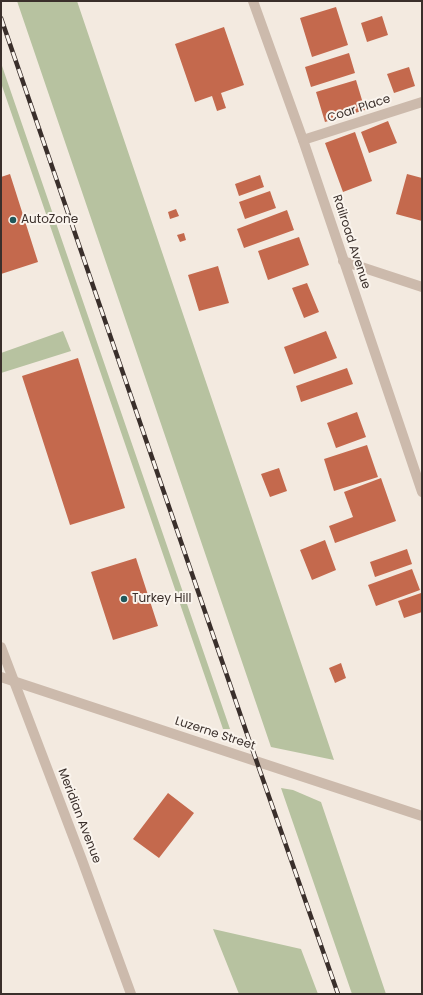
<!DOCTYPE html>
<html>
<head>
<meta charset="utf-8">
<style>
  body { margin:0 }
  #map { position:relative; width:423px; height:995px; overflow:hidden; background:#f3eae0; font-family:Poppins,sans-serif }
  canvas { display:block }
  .frame { position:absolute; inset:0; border:2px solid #3a2f2b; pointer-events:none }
</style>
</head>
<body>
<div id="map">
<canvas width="423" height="995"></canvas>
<div class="frame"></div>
</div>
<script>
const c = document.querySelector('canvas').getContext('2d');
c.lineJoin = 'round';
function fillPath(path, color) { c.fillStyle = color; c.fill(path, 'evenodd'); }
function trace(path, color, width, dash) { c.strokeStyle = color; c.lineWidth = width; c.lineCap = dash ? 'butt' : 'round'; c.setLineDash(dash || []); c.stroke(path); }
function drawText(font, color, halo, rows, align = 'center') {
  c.font = font + ' Poppins,sans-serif'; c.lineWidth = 4; c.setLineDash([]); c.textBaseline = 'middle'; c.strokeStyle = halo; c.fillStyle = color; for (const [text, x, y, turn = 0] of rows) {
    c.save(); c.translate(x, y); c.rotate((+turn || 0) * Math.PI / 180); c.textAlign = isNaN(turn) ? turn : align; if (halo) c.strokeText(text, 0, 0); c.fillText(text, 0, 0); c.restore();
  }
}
fillPath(new Path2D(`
  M17,1h60l257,759 -63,-13z
  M1,63l229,666h-7l-222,-646z
  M63,331l8,20 -70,22v-20z
  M281,788l12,2 28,12 65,192h-34z
  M213,929l88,20 17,45h-79z`), '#b7c2a0');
fillPath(new Path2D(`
  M336,7l12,38 -36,12 -12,-39z
  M382,16l6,19 -21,7 -6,-19z
  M224,27l20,58 -23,8 5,15 -9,3 -5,-15 -17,6 -20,-58z
  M349,53l6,20 -44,14 -6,-20z
  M409,67l6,19 -21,7 -7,-19z
  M356,80l9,30 -40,12 -9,-30z
  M388,121l9,22 -28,10 -8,-21z
  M355,132l17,49 -29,11 -18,-49z
  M10,174l28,88 -37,12v-97z
  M407,174l15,4v43l-26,-7z
  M260,175l4,12 -25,9 -4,-12z
  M270,191l6,17 -31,11 -6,-17z
  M176,209l3,7 -9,3 -2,-7z
  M287,210l7,20 -50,18 -7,-19z
  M184,233l2,7 -6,2 -3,-7z
  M299,237l10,28 -41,15 -10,-29z
  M218,266l11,37 -30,8 -11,-36z
  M307,283l12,29 -15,6 -12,-30z
  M326,331l11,27 -43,16 -10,-27z
  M78,358l47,150 -55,17 -48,-149z
  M347,368l6,16 -52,18 -5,-16z
  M357,412l9,25 -30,11 -9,-25z
  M367,445l11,32 -44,14 -10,-32z
  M279,468l8,23 -17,6 -9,-23z
  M381,478l15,43 -61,22 -6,-17 24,-9 -9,-25z
  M325,540l11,30 -24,10 -12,-30z
  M407,549l5,15 -37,13 -5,-15z
  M136,558l22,68 -45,14 -22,-68z
  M412,569l8,21 -44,16 -8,-21z
  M421,593l1,19 -18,6 -6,-17z
  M341,663l5,15 -11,5 -6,-15z
  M168,793l26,20 -35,45 -26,-19z`), '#c4694d');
trace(new Path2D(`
  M303,140l119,-38`), '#ccbaac', 10);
trace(new Path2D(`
  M253,1l50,139 119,352
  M343,261l79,26
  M1,647l81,213 49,134`), '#ccbaac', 10);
trace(new Path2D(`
  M1,677l421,139`), '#ccbaac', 10);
const rail = new Path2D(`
  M1,18l245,713 92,263`);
trace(rail, '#3a2f2b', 4.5);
trace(rail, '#faf4ed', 3, [9]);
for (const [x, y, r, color] of [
  [13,220,4,"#20585b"],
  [124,599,4,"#20585b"]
]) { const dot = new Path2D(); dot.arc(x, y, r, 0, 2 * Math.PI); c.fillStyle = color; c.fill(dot); trace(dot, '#faf4ed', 1.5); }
drawText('12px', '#3a2f2b', '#faf4ed', [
  ["Coar Place",359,109,-18],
  ["Railroad Avenue",351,242,72],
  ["Luzerne Street",215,734,18],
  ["Meridian Avenue",79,816,69]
]);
drawText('12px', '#3a2f2b', '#faf4ed', [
  ["AutoZone",21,220],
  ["Turkey Hill",132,599]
], 'left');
</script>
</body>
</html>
